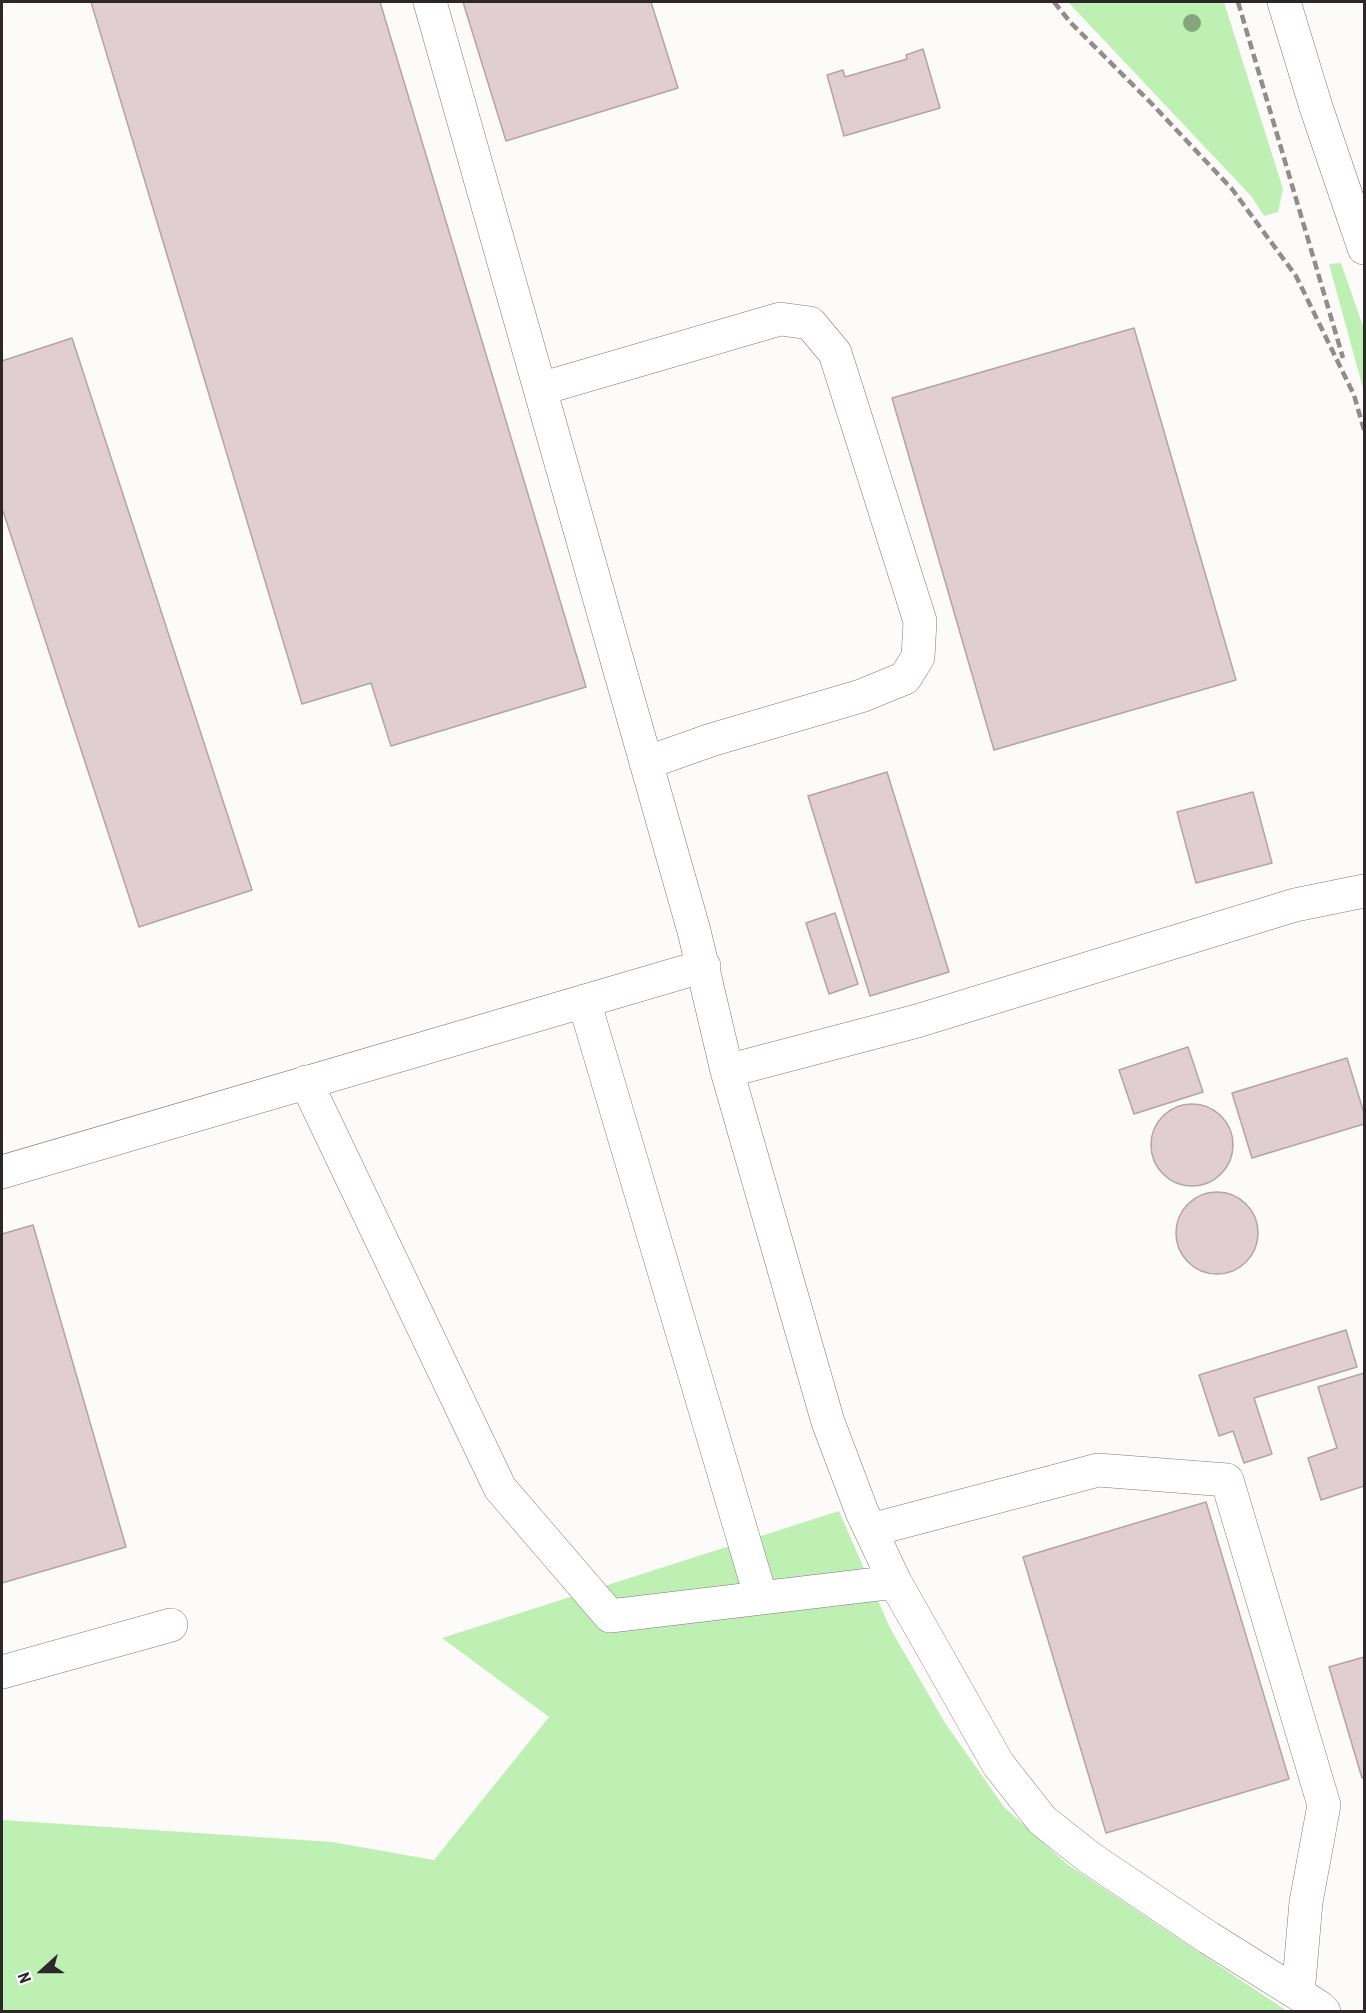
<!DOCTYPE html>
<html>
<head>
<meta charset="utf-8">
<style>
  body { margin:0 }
  #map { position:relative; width:1366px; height:2013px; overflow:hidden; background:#fdfafa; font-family:"Roboto Condensed",sans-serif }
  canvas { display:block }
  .frame { position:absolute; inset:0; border:3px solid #2e2729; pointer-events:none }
  .north { position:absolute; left:12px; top:1941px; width:60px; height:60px; -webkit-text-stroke:4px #fff; paint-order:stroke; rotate:249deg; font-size:16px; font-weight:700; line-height:24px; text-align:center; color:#2e2729 }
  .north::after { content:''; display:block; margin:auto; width:21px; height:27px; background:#2e2729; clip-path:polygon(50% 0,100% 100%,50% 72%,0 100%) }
</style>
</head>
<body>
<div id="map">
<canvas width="1366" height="2013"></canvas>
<div class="frame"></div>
<div class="north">N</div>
</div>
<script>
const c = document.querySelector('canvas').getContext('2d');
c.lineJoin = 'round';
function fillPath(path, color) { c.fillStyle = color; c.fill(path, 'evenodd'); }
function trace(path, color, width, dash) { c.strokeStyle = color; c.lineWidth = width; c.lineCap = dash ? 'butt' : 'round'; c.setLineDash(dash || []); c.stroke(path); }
fillPath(new Path2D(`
  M1068,2h156l59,187 -5,23 -14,4 -12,-19z
  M1341,263l23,66v63l-35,-128z
  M839,1511l51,117 55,95 59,84 63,57 220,147h-1285v-191l330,22 102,18 115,-143 -107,-79z`), '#bef0b3');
const building = new Path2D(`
  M91,2h289l206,685 -195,59 -20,-63 -69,21z
  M463,2h188l27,86 -172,53z
  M923,49l17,59 -96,28 -17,-61 16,-5 2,7 62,-18 -1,-4z
  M1134,328l102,352 -242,70 -102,-352z
  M72,338l180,552 -113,37 -137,-419v-147z
  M887,772l62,200 -79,24 -62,-200z
  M1253,792l19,71 -76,20 -19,-71z
  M835,913l23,71 -29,10 -23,-71z
  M1188,1047l15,45 -69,22 -15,-44z
  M1347,1058l17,55v11l-112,34 -20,-65z
  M1151 1145a41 41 0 1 1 82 0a41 41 0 1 1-82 0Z
  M1176 1233a41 41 0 1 1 82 0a41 41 0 1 1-82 0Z
  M33,1225l93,322 -124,36v-349z
  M1346,1330l11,37 -103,31 18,56 -28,9 -11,-32 -14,5 -20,-61z
  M1364,1373v113l-43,14 -13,-42 29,-10 -19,-61z
  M1206,1502l83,277 -183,54 -83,-276z
  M1364,1657v120l-2,1 -33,-111z`);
fillPath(building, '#e0ced2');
trace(building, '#b4a3a7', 1.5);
const minor = new Path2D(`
  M430,2l264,929 33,140 101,351 34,90 33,70 103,182 44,56 48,38 119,80 110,69 5,5
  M1284,2l32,105 48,141
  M540,389l240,-70 30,4 25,30 85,268 -2,36 -13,21 -44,18 -150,44 -65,23
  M584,1001l177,597
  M727,1071l190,-50 378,-116 69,-14
  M306,1082l194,406 110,128 285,-34
  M2,1172l702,-206
  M871,1530l227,-60 129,10 97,325 -18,97 -8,92
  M2,1672l169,-47`);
trace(minor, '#86767a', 34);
trace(minor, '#fff', 33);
trace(new Path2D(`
  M1054,2l17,21 80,80 81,86 64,87 58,119 10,35
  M1238,2l105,356`), '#928c8d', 4.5, [9, 4.5]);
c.fillStyle = '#85a67a';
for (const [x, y] of [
  [1192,23]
]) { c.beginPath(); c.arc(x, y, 9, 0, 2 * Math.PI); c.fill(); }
</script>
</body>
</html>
